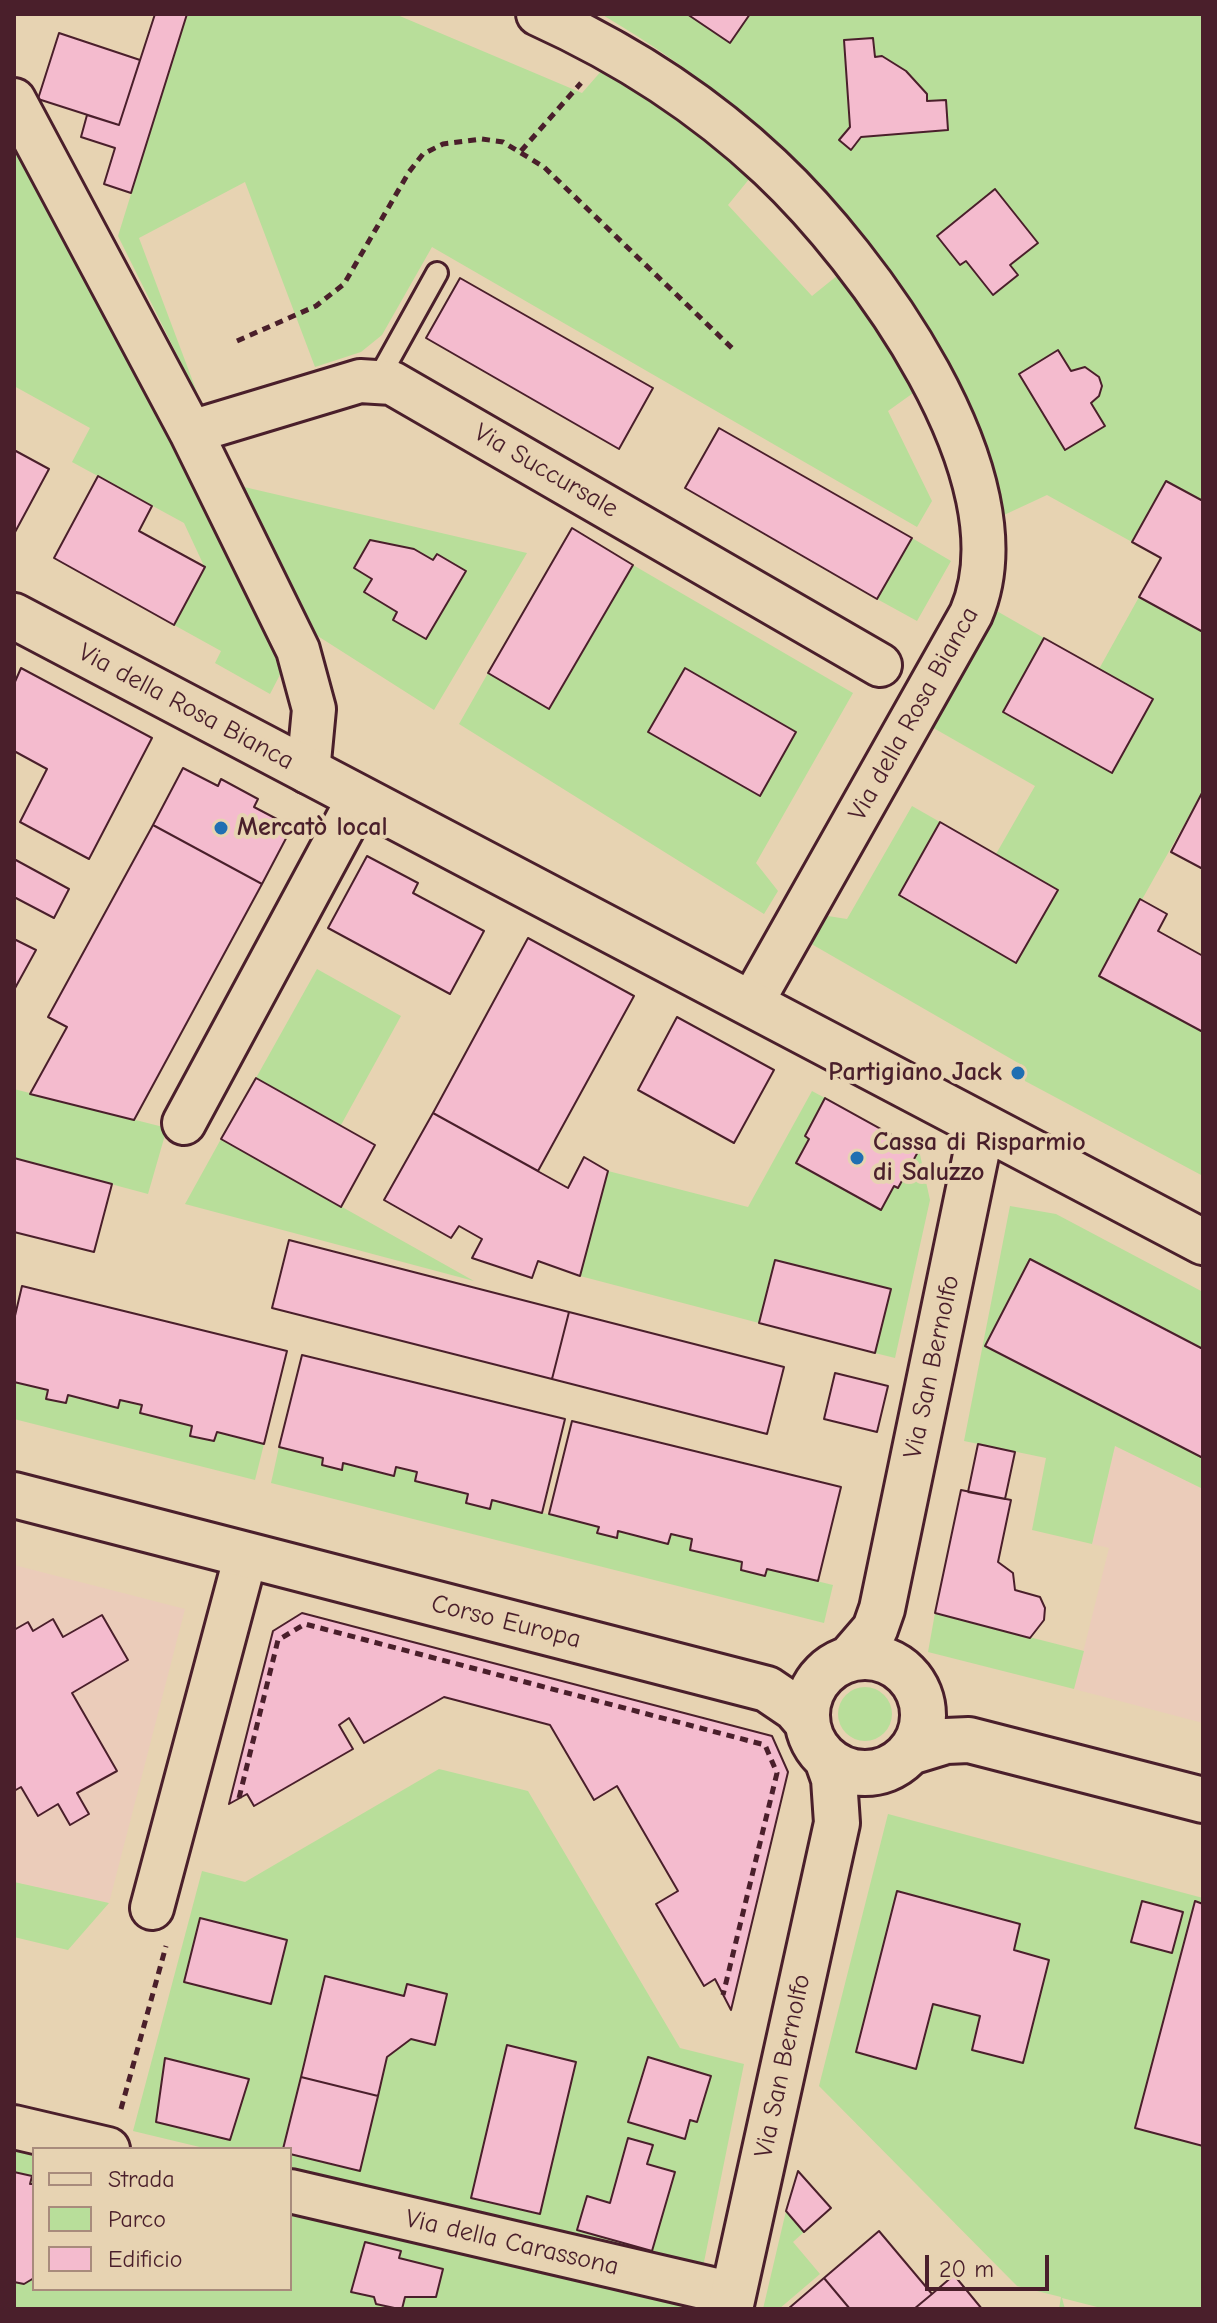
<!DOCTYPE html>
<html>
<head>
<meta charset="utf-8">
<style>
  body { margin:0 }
  #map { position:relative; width:1217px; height:2323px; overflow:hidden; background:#e7d3b2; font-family:"Comic Neue",sans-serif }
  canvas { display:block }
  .frame { position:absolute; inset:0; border:16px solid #4a1f2b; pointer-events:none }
  .legend { position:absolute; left:32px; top:2147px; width:260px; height:144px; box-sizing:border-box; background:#e7d3b2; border:2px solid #a88b7c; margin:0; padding:10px 14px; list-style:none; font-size:24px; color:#4a1f2b }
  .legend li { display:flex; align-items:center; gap:16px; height:40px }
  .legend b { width:40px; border:2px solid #a88b7c }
  .scale { position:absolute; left:925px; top:2255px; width:124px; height:36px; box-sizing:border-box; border:4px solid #4a1f2b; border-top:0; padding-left:10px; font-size:24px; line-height:28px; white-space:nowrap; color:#4a1f2b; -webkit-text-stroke:6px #e7d3b2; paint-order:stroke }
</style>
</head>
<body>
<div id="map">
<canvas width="1217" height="2323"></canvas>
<div class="frame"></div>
<ul class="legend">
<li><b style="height:10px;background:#e7d3b2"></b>Strada</li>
<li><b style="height:22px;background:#b8de9a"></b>Parco</li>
<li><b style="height:22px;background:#f4bbce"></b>Edificio</li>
</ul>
<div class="scale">20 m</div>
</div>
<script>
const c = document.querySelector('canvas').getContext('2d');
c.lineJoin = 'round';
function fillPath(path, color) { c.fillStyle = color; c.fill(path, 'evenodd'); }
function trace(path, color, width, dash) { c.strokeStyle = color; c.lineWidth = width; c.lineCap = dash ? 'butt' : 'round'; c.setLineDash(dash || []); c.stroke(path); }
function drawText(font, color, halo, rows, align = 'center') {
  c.font = font + ' "Comic Neue",sans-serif'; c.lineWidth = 8; c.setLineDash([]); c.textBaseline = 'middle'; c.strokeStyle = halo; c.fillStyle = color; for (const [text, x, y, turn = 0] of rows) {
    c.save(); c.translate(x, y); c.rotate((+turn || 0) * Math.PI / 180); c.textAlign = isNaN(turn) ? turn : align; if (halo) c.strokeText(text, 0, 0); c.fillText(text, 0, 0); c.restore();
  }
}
fillPath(new Path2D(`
  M1115,1446l88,43v234l-129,-34 35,-141 -17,-4z
  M14,1565l171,44 -76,294 -95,-21z`), '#ebccba');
fillPath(new Path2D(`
  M187,14h208l187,79 21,-24 114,80 33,29 -22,27 84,91 26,-21 44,58 34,58 -28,20 44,90 -15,26 -485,-280 -50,88 -21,17 -46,15 -70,-185 -106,56 62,165 -83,-167z
  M601,14h602v487l-37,-20 -34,61 -85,-47 -43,20c-11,-67 -40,-125 -75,-183 -84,-137 -190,-237 -328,-318z
  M14,140l109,205 161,322 -14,27 -55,-31 6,-12 -47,-26 31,-57 -21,-45 -112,-61 18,-34 -76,-42z
  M240,486l287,67 -93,157 -121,-77z
  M912,538l39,23 -34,60 -40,-22z
  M633,565l220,128 -97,170 22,28 -14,23 -305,-190 29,-51 62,36z
  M1139,597l64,35v159l-104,185 104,56v144l-178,-95 -5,-17 -219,-126 14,-24 32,5 65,-113 28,16 -41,73 118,67 41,-72 -62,-36 39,-68 -105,-60 65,-116 49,28 -41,74 96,-43z
  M317,969l84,47 -60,109 -85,-47z
  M14,1089l153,39 -19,66 -134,-36z
  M812,1091l13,7 -20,38 4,3 -13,25 85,46 13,-24 5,2 20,-38 11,50 -35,158 -20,-5 16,-64 -116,-29 -16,63 -179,-47 28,-105 140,36z
  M221,1139l253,142 -289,-77z
  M1010,1206l46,8 147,78v197l-88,-43 -23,98 -60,-14 14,-72 -82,-17z
  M14,1382l34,8 -1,9 19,4 2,-8 50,13 2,-8 22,5 -2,8 52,13 -1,10 23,5 3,-9 47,12 -9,36 -241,-61z
  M279,1447l44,11 -1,8 19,4 2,-7 50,13 3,-9 21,5 -2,9 53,13 -2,9 23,6 3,-9 107,27 -2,6 19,5 2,-7 50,13 3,-10 21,5 -2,11 52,12 -1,8 24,6 2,-7 66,16 -9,38 -553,-140z
  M935,1613l149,38 -10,38 -146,-37z
  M838 1714a27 27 0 1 1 54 0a27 27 0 1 1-54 0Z
  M439,1769l89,22 152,257 64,16 -41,203 -413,-98v-20h-82l-75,-18 69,-260 43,11z
  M888,1814l315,84v411h-98l-43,-11 3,11h-6l2,-12 -44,-11 -198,-200z
  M14,1882l95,21 -41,47 -54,-13z
  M14,2148l20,5v136h256v-77l402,94v3h-678z
  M786,2211l18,21 -11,10 27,32 -41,35h-16z`), '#b8de9a');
const building = new Path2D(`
  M155,14h32l-56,179 -27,-9 11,-36 -34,-11 6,-22 32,10z
  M687,14h63l-20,29z
  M59,33l81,27 -21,65 -81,-26z
  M873,38l2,19 7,-1 24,15 21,23v7l19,-1 2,30 -87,7 -10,13 -12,-10 11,-13 -6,-87z
  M995,189l43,54 -28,22 8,10 -25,20 -27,-34 -6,4 -23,-29z
  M460,278l193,110 -34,61 -193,-111z
  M1058,350l13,21 14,-4 14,10 3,9 -3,10 -8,7 14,23 -40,24 -46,-76z
  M719,428l193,110 -35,61 -192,-111z
  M14,450l35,19 -35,65z
  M98,476l54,30 -13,25 66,36 -31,58 -120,-67z
  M1166,481l37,20v131l-64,-35 22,-39 -29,-16z
  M572,528l61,37 -84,144 -61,-36z
  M370,540l44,9 19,11 4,-6 29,17 -40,68 -33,-19 4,-8 -33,-20 8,-13 -18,-11z
  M1044,638l109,61 -41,74 -109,-61z
  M21,668l131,70 -63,121 -69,-37 27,-53 -33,-18v-67z
  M685,668l111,64 -36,64 -112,-64z
  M183,768l35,18 3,-7 37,20 -4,8 38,20 -30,57 -109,-59z
  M1203,791v78l-32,-17z
  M940,822l118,68 -42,73 -117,-68z
  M153,825l109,59 -128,236 -104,-26 37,-67 -19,-10z
  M367,856l51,27 -5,10 71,38 -34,63 -122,-66z
  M14,859l55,30 -15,29 -40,-21z
  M1140,899l27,15 -9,17 45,25v76l-104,-56z
  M528,938l106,58 -96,175 -105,-58z
  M14,939l22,11 -22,40z
  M677,1017l97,53 -40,73 -96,-53z
  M256,1078l119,67 -34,62 -120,-68z
  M825,1098l94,52 -21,38 -4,-2 -13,24 -85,-47 13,-24 -4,-3z
  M433,1113l135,75 16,-31 24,14 -28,105 -42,-15 -6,17 -60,-20 10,-19 -23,-13 -8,12 -67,-38z
  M14,1158l98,26 -18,68 -80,-20z
  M289,1240l280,72 -17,67 -280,-71z
  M1030,1259l173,90v109l-218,-112z
  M775,1260l116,29 -16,64 -116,-30z
  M22,1286l265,65 -23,93 -47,-12 -3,9 -24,-5 2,-10 -52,-13 2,-8 -22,-5 -2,8 -50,-13 -2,8 -20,-4 2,-9 -34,-8v-62z
  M569,1312l215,55 -17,67 -215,-55z
  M302,1355l263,64 -23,94 -50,-13 -2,9 -24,-6 2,-9 -53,-13 2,-9 -21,-5 -2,9 -51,-13 -1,7 -20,-5 1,-7 -44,-11z
  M835,1373l53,13 -11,46 -53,-13z
  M572,1421l269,66 -23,94 -51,-12 -2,7 -24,-6 1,-8 -52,-12 2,-11 -21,-5 -3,10 -50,-13 -1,7 -20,-5 2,-6 -50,-13z
  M978,1444l37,8 -10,47 -37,-7z
  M961,1490l50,10 -13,62 15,11 2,17 25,7 5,11 -1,12 -14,18 -95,-25z
  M302,1613l470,123 16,36 -57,238 -16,-31 -11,7 -48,-82 22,-13 -61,-105 -23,14 -44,-75 -106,-28 -80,46 -15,-25 -10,7 14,24 -99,57 -7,-12 -18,10 44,-173z
  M102,1615l26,45 -56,33 45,78 -40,22 12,21 -19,11 -12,-21 -20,12 -17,-29 -7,4v-161l14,-8 5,9 20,-12 10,18z
  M897,1891l123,33 -6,26 35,10 -26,103 -51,-13 8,-34 -47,-12 -17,65 -60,-17z
  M1142,1901l41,11 -11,41 -41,-11z
  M1195,1901l8,3v242l-68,-18z
  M200,1918l87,22 -16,64 -87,-22z
  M325,1976l79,20 3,-12 40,10 -12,51 -24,-6 -24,18 -9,39 -77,-19z
  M507,2045l69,17 -36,152 -69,-16z
  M648,2057l63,19 -14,46 -7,-2 -5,19 -57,-17z
  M165,2058l84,21 -19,61 -74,-18z
  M301,2077l77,19 -18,75 -70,-17v-5h-7z
  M628,2138l25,7 -6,19 28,8 -23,79 -75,-21 10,-34 23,7z
  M798,2171l33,37 -27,24 -18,-21z
  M14,2172l18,4 -2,8h4v94l-10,6 -10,-2z
  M879,2231l53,63 -18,15h-64l-26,-31z
  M365,2242l36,9 -2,7 44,11 -7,28h-31l-3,12h-3l-23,-5 -2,-7 -23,-5z
  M954,2275l28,34h-68l18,-15z
  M824,2278l26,31h-62z`);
fillPath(building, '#f4bbce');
trace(building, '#4a1f2b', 2);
const lane = new Path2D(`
  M377,381l60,-108`);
const street = new Path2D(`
  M538,14c84,38 164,89 232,153 96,90 260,310 201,447l-220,390
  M14,100l177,332 107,218 16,59 -6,63
  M191,432l169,-51 32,2 488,282
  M184,1123l175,-325
  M152,1908l94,-353
  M14,2127l94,22
  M290,2191l443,103`);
const secondary = new Path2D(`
  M14,616l1189,626
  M14,1495l753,194 28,19 12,14
  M807 1715a58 58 0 1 1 116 0a58 58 0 1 1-116 0Z
  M850,1658l25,-29 7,-20 100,-483
  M910,1752l36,-11 23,-1 234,60
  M730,2309l107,-486 -3,-44 -6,-17`);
trace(lane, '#4a1f2b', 26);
trace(street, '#4a1f2b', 48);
trace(secondary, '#4a1f2b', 50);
trace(new Path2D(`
  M521,151l60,-68
  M237,341l79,-35 28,-22 65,-112 14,-18 20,-10 39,-5 21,3 41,25 191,184
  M239,1798l39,-158 27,-16 460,121 12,28 -54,222
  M121,2109l45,-163`), '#4a1f2b', 5, [8, 6]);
trace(lane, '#e7d3b2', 20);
trace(street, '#e7d3b2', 42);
trace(secondary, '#e7d3b2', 44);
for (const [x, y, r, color] of [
  [221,828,8,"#1f6fb2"],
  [1018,1073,8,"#1f6fb2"],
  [857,1158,8,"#1f6fb2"]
]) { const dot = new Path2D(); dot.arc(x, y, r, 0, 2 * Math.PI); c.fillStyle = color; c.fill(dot); trace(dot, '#e7d3b2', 3); }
drawText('26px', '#4a1f2b', '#e7d3b2', [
  ["Via Succursale",546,471,30],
  ["Via della Rosa Bianca",186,707,28],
  ["Via della Rosa Bianca",914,714,-61],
  ["Via San Bernolfo",932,1367,-78],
  ["Corso Europa",506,1622,14],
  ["Via San Bernolfo",783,2066,-78],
  ["Via della Carassona",512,2243,13]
]);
drawText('bold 26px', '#4a1f2b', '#e7d3b2', [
  ["Mercatò local",237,828],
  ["Partigiano Jack",1002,1073,"right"],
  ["Cassa di Risparmio",873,1143],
  ["di Saluzzo",873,1173]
], 'left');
</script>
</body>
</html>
